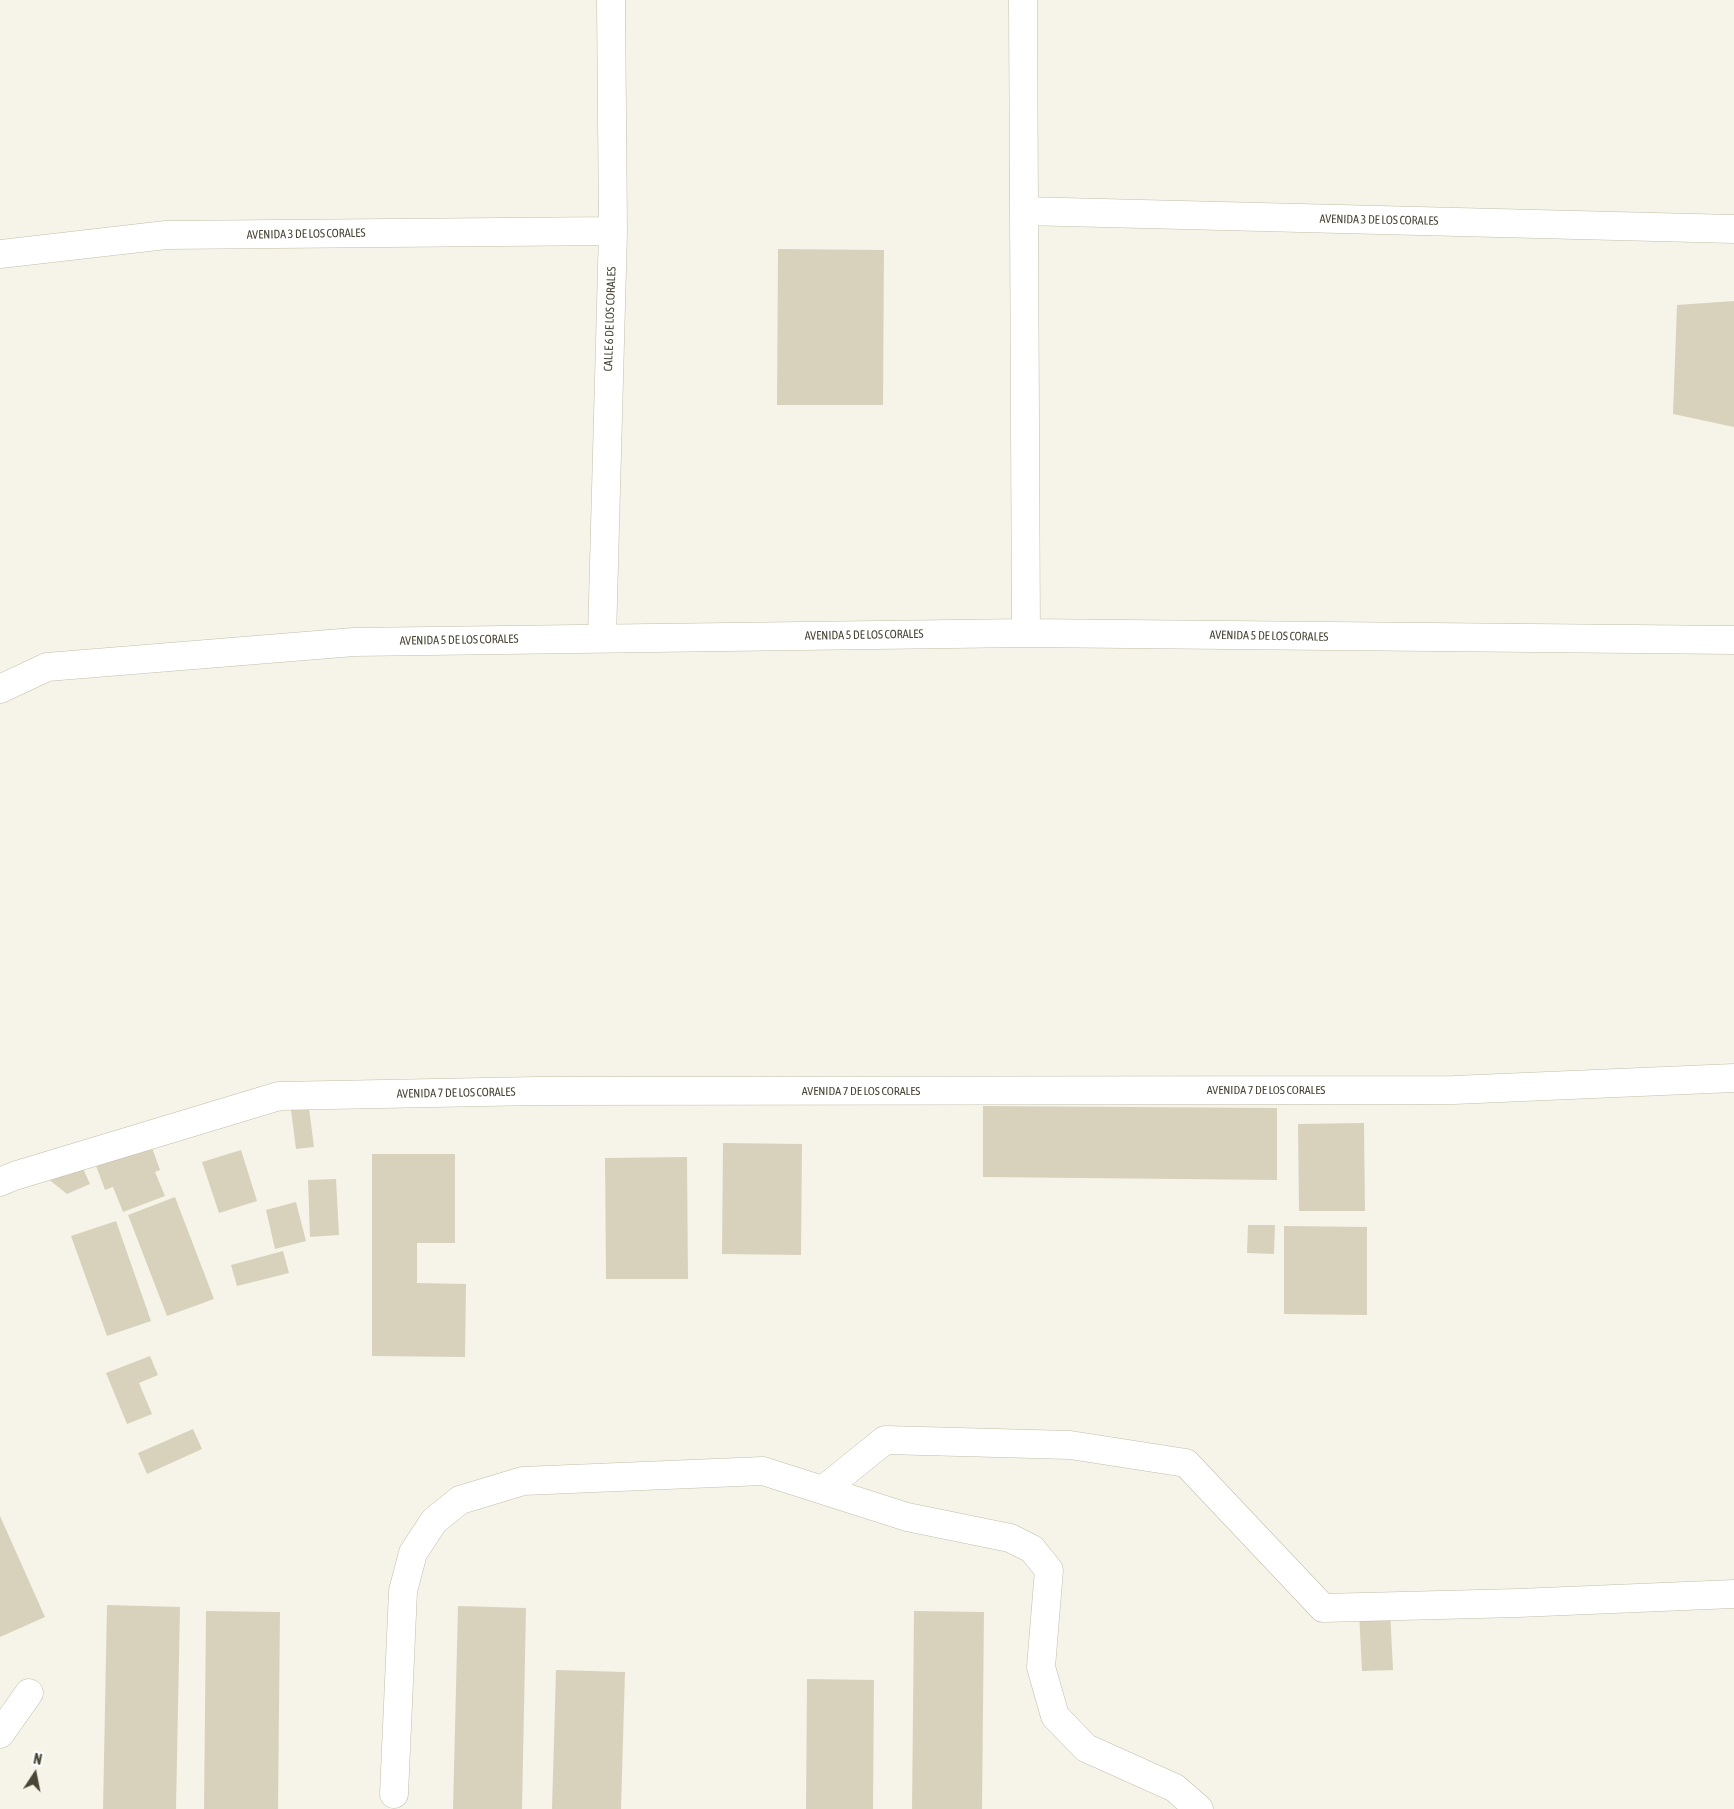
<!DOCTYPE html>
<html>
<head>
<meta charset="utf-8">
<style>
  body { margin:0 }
  #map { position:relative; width:1734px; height:1809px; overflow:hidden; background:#f6f4e8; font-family:"Asap Condensed",sans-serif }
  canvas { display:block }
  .north { position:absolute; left:10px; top:1749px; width:50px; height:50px; -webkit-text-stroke:4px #fff; paint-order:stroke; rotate:11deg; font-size:14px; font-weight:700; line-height:20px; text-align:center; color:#4a4636 }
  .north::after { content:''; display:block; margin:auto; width:18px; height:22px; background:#4a4636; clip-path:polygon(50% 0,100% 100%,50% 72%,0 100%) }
</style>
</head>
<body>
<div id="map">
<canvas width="1734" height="1809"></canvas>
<div class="north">N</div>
</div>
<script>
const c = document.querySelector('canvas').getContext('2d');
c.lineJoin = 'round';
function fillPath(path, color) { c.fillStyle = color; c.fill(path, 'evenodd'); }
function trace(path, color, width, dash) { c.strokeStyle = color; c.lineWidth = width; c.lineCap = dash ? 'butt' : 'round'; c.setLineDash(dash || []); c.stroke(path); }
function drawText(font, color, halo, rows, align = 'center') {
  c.font = font + ' "Asap Condensed",sans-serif'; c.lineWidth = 4; c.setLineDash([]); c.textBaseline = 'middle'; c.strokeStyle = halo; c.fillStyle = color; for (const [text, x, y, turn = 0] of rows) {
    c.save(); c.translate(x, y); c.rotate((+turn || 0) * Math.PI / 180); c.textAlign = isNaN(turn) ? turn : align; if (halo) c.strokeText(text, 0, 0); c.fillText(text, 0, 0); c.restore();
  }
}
fillPath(new Path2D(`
  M778,249l106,1 -1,155h-106z
  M1734,301v126l-61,-13 4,-109z
  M983,1106l294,2v72l-294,-3z
  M309,1108l5,39 -18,2 -5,-39z
  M1364,1123l1,88h-66l-1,-87z
  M150,1142l10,28 -5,2 10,24 -42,16 -10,-25 -8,3 -10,-27z
  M723,1143l79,1 -1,111 -79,-1z
  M241,1150l16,51 -38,12 -17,-51z
  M372,1154h83v89h-38v40l49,1 -1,73 -93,-1z
  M687,1157l1,122h-82l-1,-121z
  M81,1164l9,20 -23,10 -20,-16z
  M336,1179l3,56 -29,2 -2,-57z
  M175,1197l39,102 -47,17 -39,-101z
  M296,1202l10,39 -31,8 -9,-39z
  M116,1221l35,100 -44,15 -36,-100z
  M1248,1225h27l-1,29 -27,-1z
  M1284,1226l83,1v88l-83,-1z
  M283,1251l6,22 -52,13 -6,-21z
  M150,1356l8,19 -19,8 13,31 -25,10 -21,-51z
  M193,1429l9,20 -55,25 -9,-21z
  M0,1516l45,101 -45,20z
  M107,1605l73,2 -4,202h-73z
  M458,1606l68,2 -4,201h-69z
  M1390,1610l3,60 -31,1 -3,-59z
  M206,1611l74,1 -2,197h-74z
  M914,1611l70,1 -2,197h-70z
  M556,1670l69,2 -4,137h-69z
  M807,1679l67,1 -1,129h-67z`), '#d8d2bc');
const minor = new Path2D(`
  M1023,0l3,633
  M1024,211l710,18
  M0,254l166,-19 447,-4
  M602,638l11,-407 -2,-231
  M0,689l47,-22 307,-25 672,-9 708,7
  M0,1182l14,-6 265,-80 258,-5 917,-1 280,-12
  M823,1490l62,-50 185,5 116,18 137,145 195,-5 216,-9
  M0,1734l29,-41
  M394,1794l9,-203 10,-38 21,-32 26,-21 63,-19 240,-10 144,46 103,21 22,11 17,21 -8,97 14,49 31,32 89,40 24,21`);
trace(minor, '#c2beaa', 29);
trace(minor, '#fff', 28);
drawText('12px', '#4a4636', '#fff', [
  ["AVENIDA 3 DE LOS CORALES",1379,220,1],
  ["AVENIDA 3 DE LOS CORALES",306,234,-1],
  ["CALLE 6 DE LOS CORALES",610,319,-88],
  ["AVENIDA 5 DE LOS CORALES",864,635,-1],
  ["AVENIDA 5 DE LOS CORALES",1269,636,1],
  ["AVENIDA 5 DE LOS CORALES",459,640,-1],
  ["AVENIDA 7 DE LOS CORALES",1266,1090],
  ["AVENIDA 7 DE LOS CORALES",861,1091],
  ["AVENIDA 7 DE LOS CORALES",456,1093,-1]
]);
</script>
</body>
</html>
